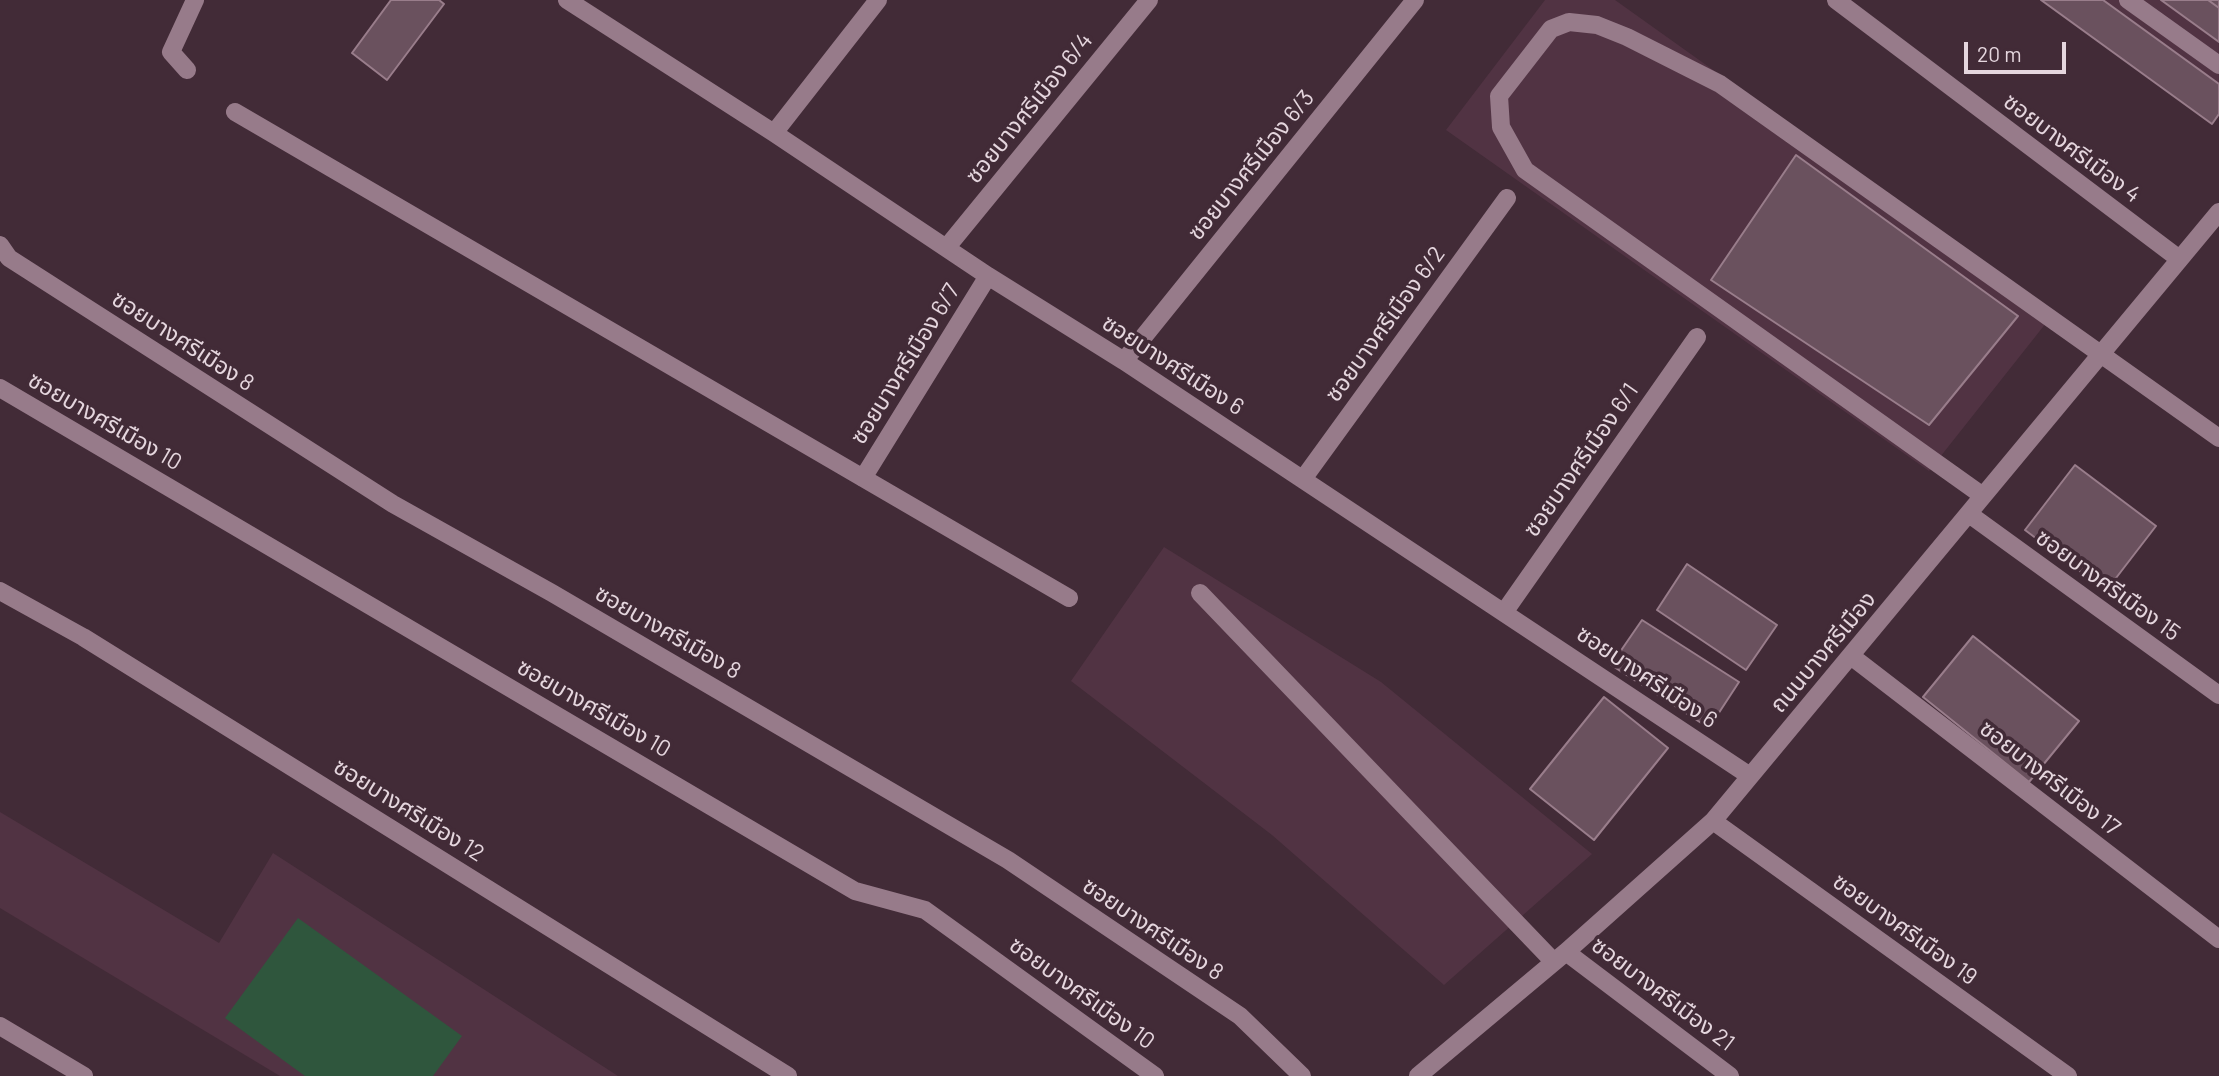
<!DOCTYPE html>
<html>
<head>
<meta charset="utf-8">
<style>
  body { margin:0 }
  #map { position:relative; width:2219px; height:1076px; overflow:hidden; background:#422b37; font-family:Barlow,sans-serif }
  canvas { display:block }
  .scale { position:absolute; left:1964px; top:42px; width:102px; height:32px; box-sizing:border-box; border:4px solid #e5d6de; border-top:0; padding-left:9px; font-size:21px; line-height:24px; white-space:nowrap; color:#e5d6de; -webkit-text-stroke:5px #422b37; paint-order:stroke }
</style>
</head>
<body>
<div id="map">
<canvas width="2219" height="1076"></canvas>
<div class="scale">20 m</div>
</div>
<script>
const c = document.querySelector('canvas').getContext('2d');
c.lineJoin = 'round';
function fillPath(path, color) { c.fillStyle = color; c.fill(path, 'evenodd'); }
function trace(path, color, width, dash) { c.strokeStyle = color; c.lineWidth = width; c.lineCap = dash ? 'butt' : 'round'; c.setLineDash(dash || []); c.stroke(path); }
function drawText(font, color, halo, rows, align = 'center') {
  c.font = font + ' Barlow,"Noto Sans Thai",sans-serif'; c.lineWidth = 7; c.setLineDash([]); c.textBaseline = 'middle'; c.strokeStyle = halo; c.fillStyle = color; for (const [text, x, y, turn = 0] of rows) {
    c.save(); c.translate(x, y); c.rotate((+turn || 0) * Math.PI / 180); c.textAlign = isNaN(turn) ? turn : align; if (halo) c.strokeText(text, 0, 0); c.fillText(text, 0, 0); c.restore();
  }
}
fillPath(new Path2D(`
  M1545,0h70l439,313 -125,158 -483,-341z
  M2041,0h178v114l-7,10z
  M1164,547l217,135 211,172 -148,131 -172,-150 -201,-154z
  M0,812l219,131 54,-90 345,223h-338l-280,-168z`), '#513343');
fillPath(new Path2D(`
  M298,918l164,118 -29,40h-128l-80,-58z`), '#2f563d');
const building = new Path2D(`
  M391,0h48l5,4 -57,76 -35,-27z
  M2041,0h62l116,84v30l-7,10z
  M2161,0h47l11,8v34z
  M2208,0h11v8z
  M1796,155l222,161 -89,109 -218,-145z
  M2075,465l81,61 -50,65 -81,-61z
  M1687,564l90,61 -31,45 -89,-60z
  M1642,620l97,62 -30,46 -98,-63z
  M1973,636l106,85 -50,61 -106,-85z
  M1604,697l64,51 -74,92 -64,-51z`);
fillPath(building, '#6a515e');
trace(building, '#997d8b', 2);
trace(new Path2D(`
  M567,0l207,133 214,143 136,85 626,415
  M1836,0l342,258
  M2128,0l91,65
  M187,70l-16,-18 24,-52
  M235,112l834,486
  M774,133l104,-133
  M0,245l9,13 384,246 159,89 456,267 232,156 62,60
  M947,247l202,-247
  M1124,361l291,-361
  M0,388l855,503 70,19 230,166
  M863,478l125,-202
  M1303,479l204,-281
  M1983,496l-458,-326 -24,-43 -2,-31 52,-67 18,-7 28,3 30,12 93,47 499,354
  M1969,514l250,181
  M0,591l83,46 705,439
  M1200,593l354,369
  M1505,611l192,-274
  M1851,656l368,283
  M1713,821l355,255
  M1566,952l164,124
  M0,1026l84,50
  M1418,1076l148,-124 147,-131 506,-609`), '#977b8a', 18);
drawText('23px', '#e5d6de', '#422b37', [
  ["ซอยบางศรีเมือง 6/4",1029,108,-51],
  ["ซอยบางศรีเมือง 4",2072,148,37],
  ["ซอยบางศรีเมือง 6/3",1251,165,-51],
  ["ซอยบางศรีเมือง 6/2",1385,324,-54],
  ["ซอยบางศรีเมือง 8",183,341,33],
  ["ซอยบางศรีเมือง 6/7",905,364,-58],
  ["ซอยบางศรีเมือง 6",1173,365,33],
  ["ซอยบางศรีเมือง 10",105,421,30],
  ["ซอยบางศรีเมือง 6/1",1581,460,-55],
  ["ซอยบางศรีเมือง 15",2108,585,36],
  ["ซอยบางศรีเมือง 8",668,632,30],
  ["ถนนบางศรีเมือง",1823,652,-50],
  ["ซอยบางศรีเมือง 6",1647,677,34],
  ["ซอยบางศรีเมือง 10",594,708,30],
  ["ซอยบางศรีเมือง 17",2050,778,38],
  ["ซอยบางศรีเมือง 12",409,810,32],
  ["ซอยบางศรีเมือง 8",1153,929,34],
  ["ซอยบางศรีเมือง 19",1905,929,36],
  ["ซอยบางศรีเมือง 10",1082,993,36],
  ["ซอยบางศรีเมือง 21",1663,994,37]
]);
</script>
</body>
</html>
